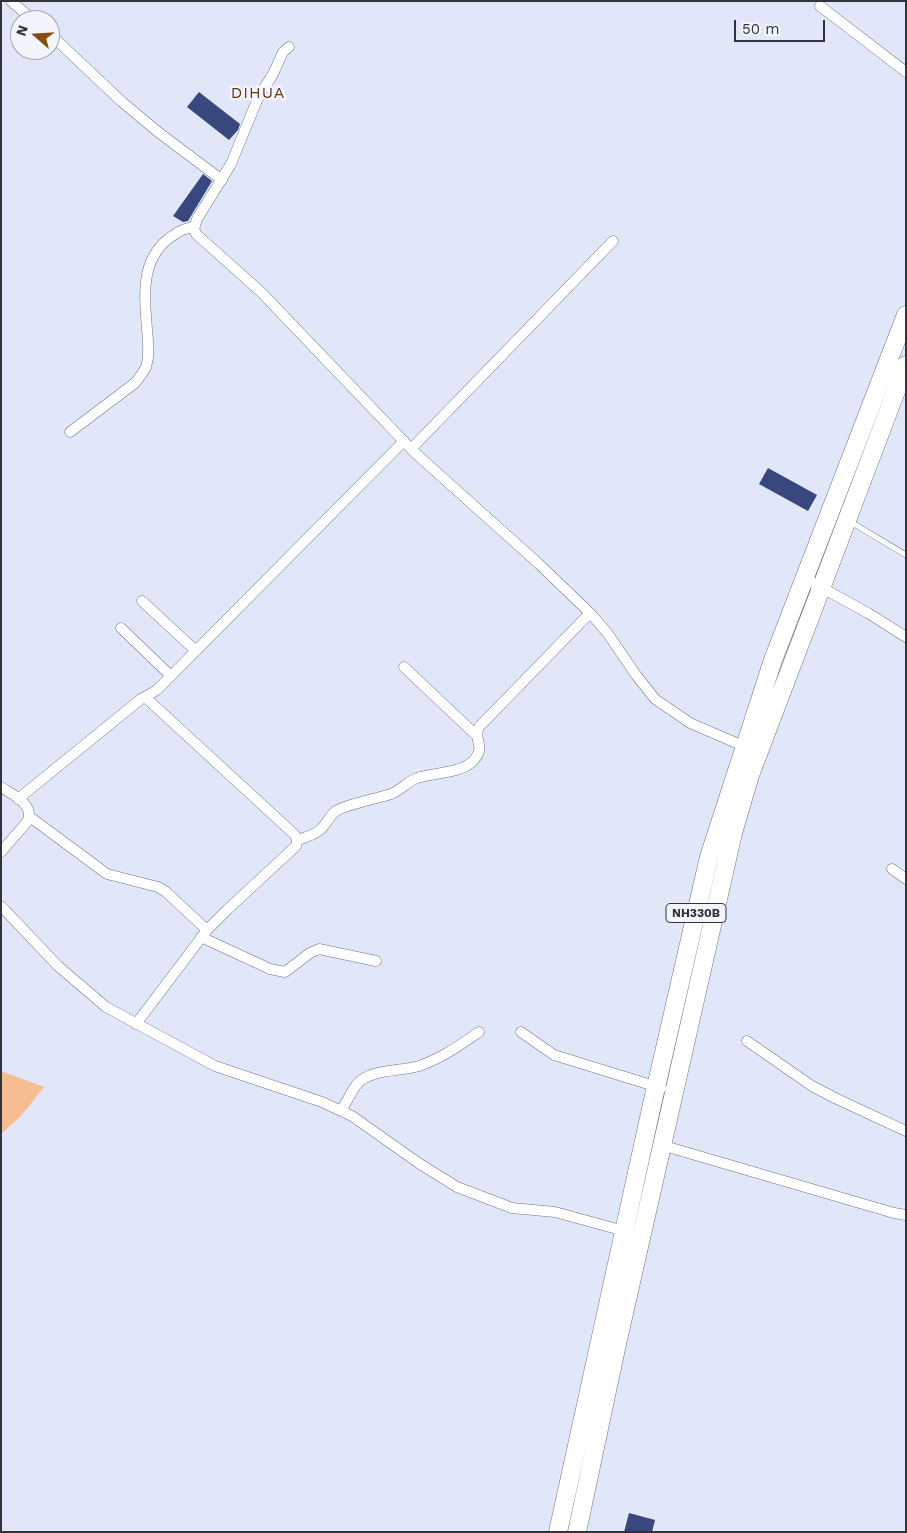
<!DOCTYPE html>
<html>
<head>
<meta charset="utf-8">
<style>
  body { margin:0 }
  #map { position:relative; width:907px; height:1533px; overflow:hidden; background:#e1e7f9; font-family:"Work Sans",sans-serif }
  canvas { display:block }
  .frame { position:absolute; inset:0; border:2px solid #31333a; pointer-events:none }
  .north { position:absolute; left:10px; top:10px; width:50px; height:50px; box-sizing:border-box; background:#f2f5fc; border:1px solid #a5a7ae; border-radius:50%; rotate:289deg; font-size:14px; font-weight:700; line-height:20px; text-align:center; color:#31333a }
  .north::after { content:''; display:block; margin:auto; width:18px; height:22px; background:#894d0a; clip-path:polygon(50% 0,100% 100%,50% 72%,0 100%) }
  .scale { position:absolute; left:734px; top:20px; width:91px; height:22px; box-sizing:border-box; border:2px solid #31333a; border-top:0; padding-left:6px; font-size:15px; line-height:18px; white-space:nowrap; color:#31333a; -webkit-text-stroke:4px #f2f5fc; paint-order:stroke }
</style>
</head>
<body>
<div id="map">
<canvas width="907" height="1533"></canvas>
<div class="frame"></div>
<div class="north">N</div>
<div class="scale">50 m</div>
</div>
<script>
const c = document.querySelector('canvas').getContext('2d');
c.lineJoin = 'round';
function fillPath(path, color) { c.fillStyle = color; c.fill(path, 'evenodd'); }
function trace(path, color, width, dash) { c.strokeStyle = color; c.lineWidth = width; c.lineCap = dash ? 'butt' : 'round'; c.setLineDash(dash || []); c.stroke(path); }
function drawText(font, color, halo, rows, align = 'center') {
  c.font = font + ' "Work Sans",sans-serif'; c.lineWidth = 5; c.setLineDash([]); c.textBaseline = 'middle'; c.strokeStyle = halo; c.fillStyle = color; for (const [text, x, y, turn = 0] of rows) {
    c.save(); c.translate(x, y); c.rotate((+turn || 0) * Math.PI / 180); c.textAlign = isNaN(turn) ? turn : align; if (halo) c.strokeText(text, 0, 0); c.fillText(text, 0, 0); c.restore();
  }
}
fillPath(new Path2D(`
  M1,1071l43,16 -23,29 -20,18z`), '#f6be90');
fillPath(new Path2D(`
  M199,92l41,32 -2,6 -9,10 -42,-33z
  M203,174l9,7 -24,40 -5,1 -10,-6z
  M768,468l49,27 -9,16 -49,-27z
  M629,1513l26,7 -3,12h-28z`), '#38477d');
const lane = new Path2D(`
  M849,521l57,34`);
const street = new Path2D(`
  M11,1l22,19
  M820,6l86,66
  M50,34l71,67 37,31 64,48
  M289,47l-6,5 -10,22 -15,24 -27,66 -34,55 -3,9 2,6 65,58 153,160 125,112 53,51 16,19 28,41 19,24 35,24 58,25
  M70,432l65,-49c4,-5 8,-10 11,-16 4,-12 2,-25 1,-38 -3,-37 -7,-75 30,-96 5,-4 12,-5 18,-7
  M411,449l202,-208
  M804,578l64,35 38,24
  M142,601l54,50
  M121,628l50,48
  M404,667l72,68
  M1,787c12,8 35,18 26,35l-26,30
  M18,799l123,-100 16,-9 247,-249
  M30,817l77,57 51,13 8,5 41,38
  M298,840c7,-3 18,-5 24,-12 5,-5 8,-13 14,-17 13,-8 40,-12 55,-17 10,-4 16,-12 26,-16 15,-5 43,-5 55,-16 16,-16 0,-21 7,-35l111,-114
  M892,869l14,10
  M1,906l57,60 48,41 109,59 107,36 30,14 68,48 37,23 55,21 43,4 73,20
  M201,937l69,32 15,3 25,-19 9,-4 57,12
  M136,1024l71,-94 21,-21 68,-63c2,-5 1,-8 -2,-12l-149,-137
  M521,1032l33,23 107,33
  M747,1041l65,45 25,13 69,32
  M341,1111c5,-8 10,-19 16,-27 15,-16 43,-12 62,-18 23,-8 41,-21 60,-34
  M661,1145l233,68 12,2`);
const highway = new Path2D(`
  M558,1532l93,-423 58,-252 64,-197 133,-345
  M577,1532l40,-188 116,-511 17,-58 156,-410`);
trace(lane, '#6f7484', 6);
trace(street, '#6f7484', 11);
trace(highway, '#6f7484', 19);
trace(lane, '#fff', 5);
trace(street, '#fff', 10);
trace(highway, '#fff', 18);
for (const [x, y, w] of [
  [696,913,60]
]) { const box = new Path2D(); box.roundRect(x - w / 2, y - 9.5, w, 19, 4); c.fillStyle = '#f2f5fc'; c.fill(box); trace(box, '#31333a', 1); }
drawText('bold 12px', '#31333a', null, [
  ["NH330B",696,913]
]);
c.letterSpacing = '1px';
drawText('16px', '#62380e', '#f2f5fc', [
  ["DIHUA",258,93]
]);
c.letterSpacing = '0px';
</script>
</body>
</html>
